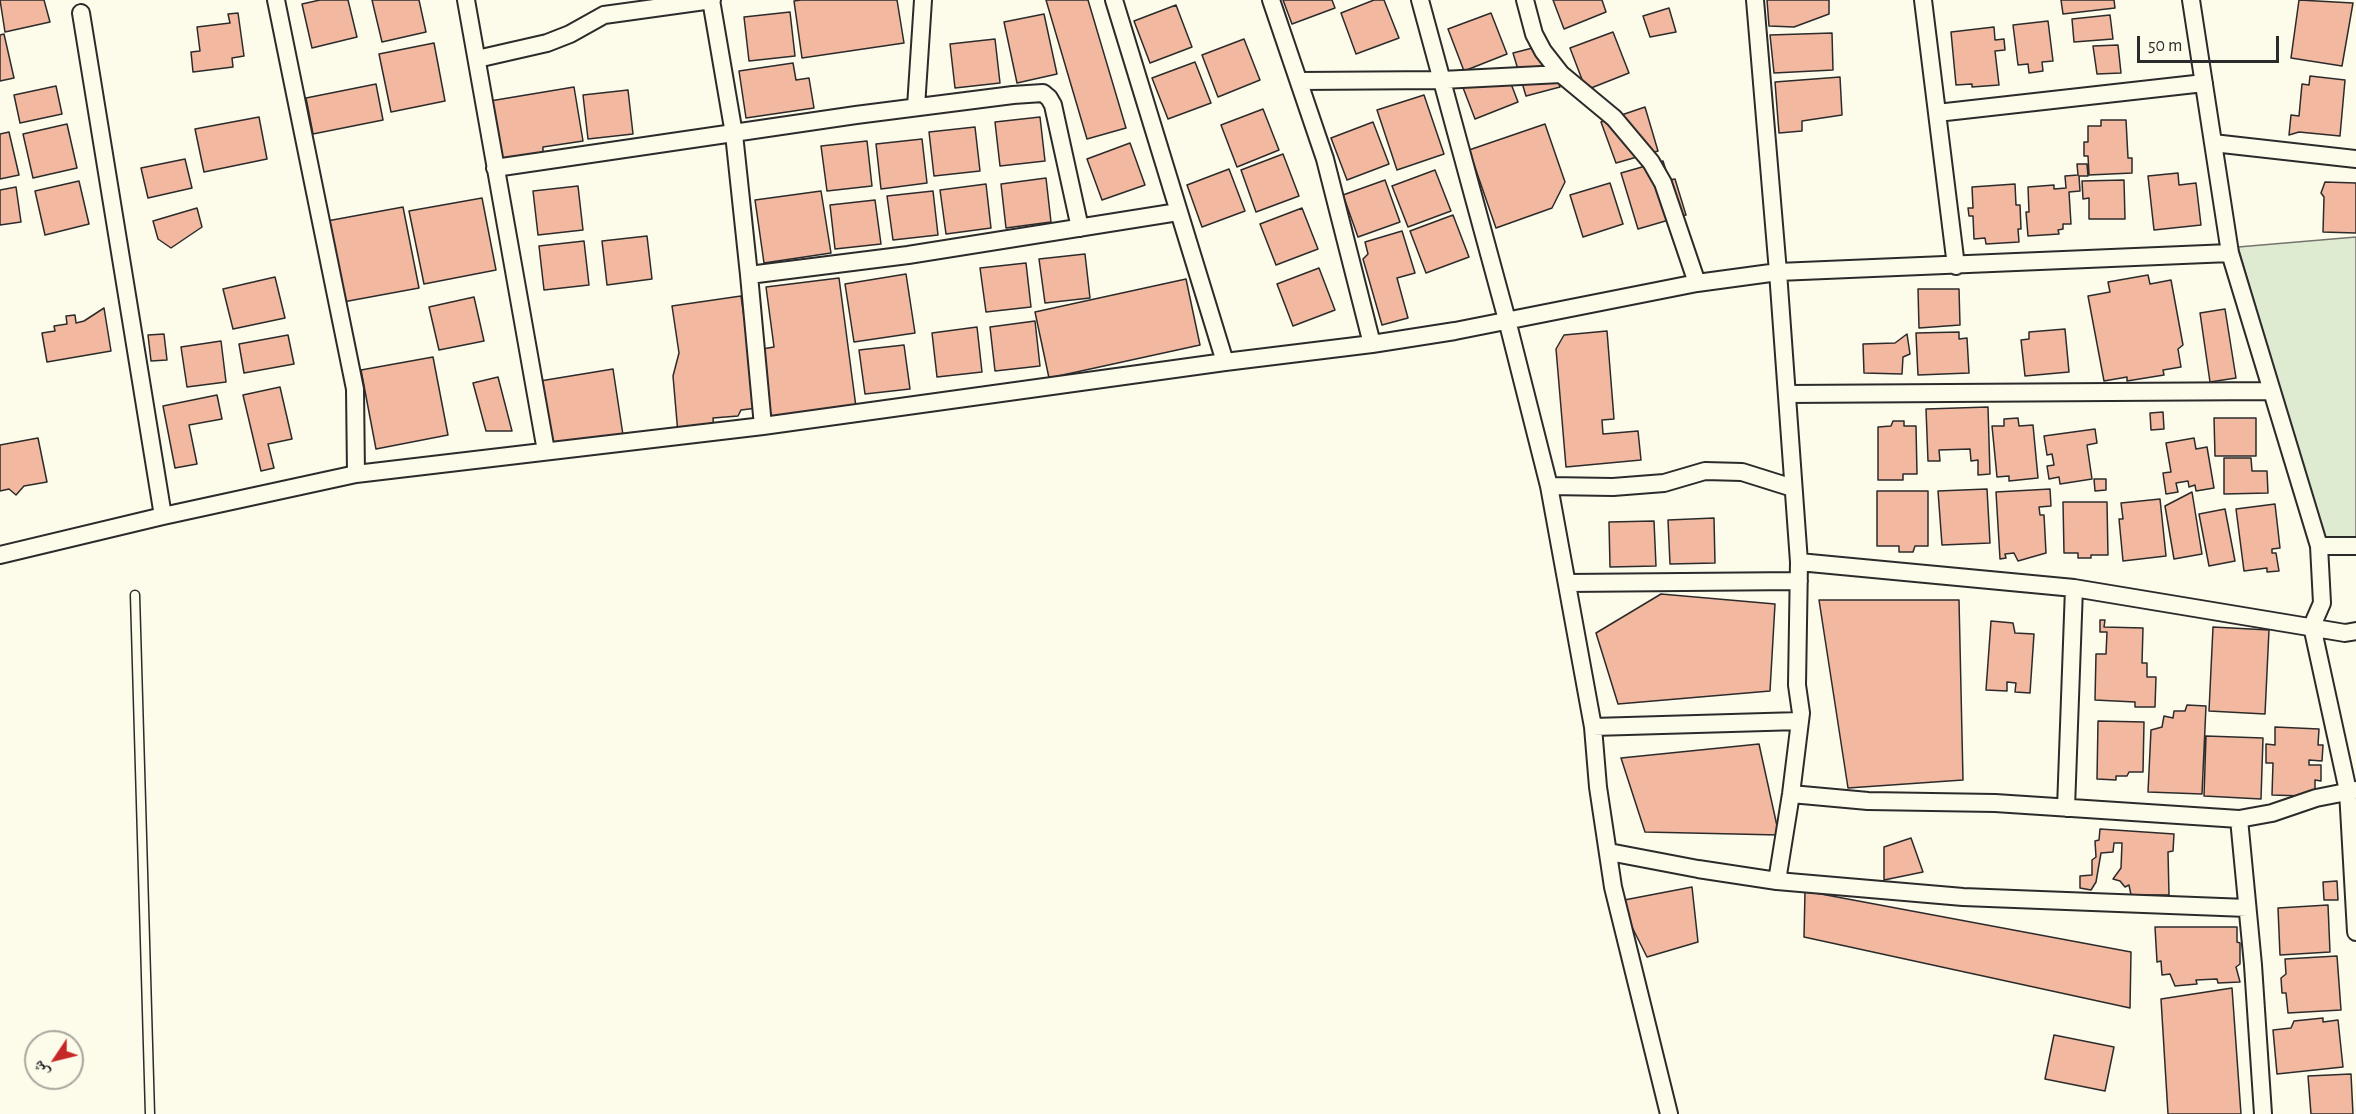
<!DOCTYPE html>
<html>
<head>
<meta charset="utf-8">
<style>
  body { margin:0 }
  #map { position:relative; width:2356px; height:1114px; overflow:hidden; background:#fdfbea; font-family:"Alegreya Sans","Noto Naskh Arabic",sans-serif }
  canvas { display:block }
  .north { position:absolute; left:24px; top:1030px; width:60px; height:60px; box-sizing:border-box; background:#fdfbea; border:2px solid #a9a89e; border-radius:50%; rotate:235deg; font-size:16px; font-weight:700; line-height:24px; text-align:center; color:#2b2b2b }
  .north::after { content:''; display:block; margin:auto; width:21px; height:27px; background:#c62828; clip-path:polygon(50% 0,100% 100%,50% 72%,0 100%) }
  .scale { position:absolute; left:2137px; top:36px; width:142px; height:27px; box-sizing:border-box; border:3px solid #2b2b2b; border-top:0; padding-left:8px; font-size:18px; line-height:21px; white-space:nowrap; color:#2b2b2b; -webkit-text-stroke:4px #fdfbea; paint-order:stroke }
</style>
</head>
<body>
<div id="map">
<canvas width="2356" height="1114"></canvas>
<div class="north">ش</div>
<div class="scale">50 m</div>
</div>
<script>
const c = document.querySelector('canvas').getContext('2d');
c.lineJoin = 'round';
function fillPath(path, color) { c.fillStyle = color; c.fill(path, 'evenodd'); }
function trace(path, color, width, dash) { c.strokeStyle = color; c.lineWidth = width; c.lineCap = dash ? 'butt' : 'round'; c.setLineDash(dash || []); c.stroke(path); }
const green = new Path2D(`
  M2356,237v301l-33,-1 -85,-290z`);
fillPath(green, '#deebd1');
trace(green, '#74746e', 1.5);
const building = new Path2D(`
  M0,0h44l6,22 -45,10z
  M320,0h28l9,37 -45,11 -10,-44z
  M372,0h47l7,32 -44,10z
  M801,0h96l7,43 -102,15 -8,-57z
  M1046,0h42l38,128 -39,11z
  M1283,0h49l3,8 -43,16z
  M1374,0h10l15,38 -43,16 -15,-41z
  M1553,0h49l4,12 -42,17z
  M1767,0h62v14l-35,13 -25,-1z
  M2061,0h53l1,8 -52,6z
  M2299,0l54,3 -11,63 -51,-8z
  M1176,5l16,42 -42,16 -16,-42z
  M1669,8l7,24 -26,5 -7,-21z
  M790,12l5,44 -46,5 -5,-44z
  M238,13l6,43 -12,2 1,9 -40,5 -2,-20 9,-1 -3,-24 33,-4 -2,-9z
  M1491,13l16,41 -43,17 -16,-42z
  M1044,14l13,60 -40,9 -13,-61z
  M2110,15l3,24 -39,3 -2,-23z
  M2048,21l5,40 -11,1 1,9 -14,2 -1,-9 -10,1 -5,-40z
  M1994,27l1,13 9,-1 1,11 -10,1 4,34 -27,2v-3l-16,1 -5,-53z
  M1613,32l16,41 -43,17 -16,-42z
  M1832,33l1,37 -59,3 -4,-38z
  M4,34l10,44 -14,3v-46z
  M995,39l5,44 -45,5 -5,-44z
  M1244,39l16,41 -42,17 -16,-42z
  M434,43l11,58 -54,11 -12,-58z
  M1548,44l12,43 -34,9 -13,-43z
  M2118,45l3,28 -24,1 -4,-28z
  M1195,62l16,41 -43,16 -16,-41z
  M793,63l3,17 13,-2 5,30 -68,10 -7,-47z
  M1505,68l13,34 -43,17 -13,-34z
  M2310,76l35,4 -5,56 -41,-4 -10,3 2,-20 8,1 3,-32 7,1z
  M1840,77l2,38 -40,6v10l-23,2 -4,-51z
  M376,84l7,36 -70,14 -7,-36z
  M56,86l6,28 -42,9 -6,-28z
  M574,87l9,54 -40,6v9l-42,6 -11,-61z
  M628,90l5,44 -45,5 -5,-44z
  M1424,95l20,59 -47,16 -20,-60z
  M1645,107l13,44 -42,12 -15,-41z
  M1263,109l16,41 -42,17 -16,-42z
  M259,117l8,42 -63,13 -9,-43z
  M1040,117l5,44 -45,5 -5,-44z
  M2101,120h25l2,38h4v15l-43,2 -1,-19h-4v-14h4v-16h13z
  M1373,122l16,42 -42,16 -16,-42z
  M67,124l10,44 -44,10 -10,-44z
  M1545,124l20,58 -13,26 -56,20 -27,-78z
  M975,127l5,44 -46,5 -5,-44z
  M9,132l10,43 -19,4v-45z
  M922,139l5,44 -46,6 -5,-45z
  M867,141l5,45 -45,5 -6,-45z
  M1130,143l15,42 -43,15 -15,-41z
  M1283,154l16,42 -43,16 -15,-42z
  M185,159l7,29 -44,10 -7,-30z
  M1663,161l6,19 6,-1 11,36 -48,14 -17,-56z
  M2077,164h10l1,12h-9l1,15 -11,1 2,32h-8v5l-5,1 1,4 -31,2 -2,-24h3l-1,-25 26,-2v4l12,-1 -1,-12 13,-1z
  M1229,169l16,42 -43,16 -15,-42z
  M1435,170l16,41 -43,16 -16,-41z
  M2178,173l1,12 17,-2 5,42 -47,5 -6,-54z
  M1046,178l5,44 -45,6 -5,-44z
  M1385,180l15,42 -42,15 -15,-42z
  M2124,180l1,39h-36v-21l-6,1 -1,-18z
  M79,181l10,43 -44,11 -10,-44z
  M2325,182l31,1v50l-33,-1 1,-35 -3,-4z
  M1610,183l13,41 -40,13 -13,-42z
  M986,184l5,44 -45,6 -6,-44z
  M2015,184l1,21h4l1,24h-3l1,13 -33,2 -1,-6 -11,1 -1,-23h-4l-1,-8h5l-1,-21z
  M578,186l5,44 -45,5 -5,-44z
  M16,187l5,35 -21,3v-35z
  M821,191l10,62 -67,10 -9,-63z
  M933,191l5,44 -45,5 -6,-44z
  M482,198l14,72 -72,14 -15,-73z
  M875,200l6,44 -46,5 -5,-44z
  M403,207l16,81 -76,14 -16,-81z
  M197,208l5,19 -31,21 -13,-9 -5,-18z
  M1302,208l16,41 -42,16 -16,-41z
  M1453,215l16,42 -43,16 -16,-42z
  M1402,231l13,42 -18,5 11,40 -26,7 -19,-66 5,-5 -3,-12z
  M647,236l5,43 -45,6 -5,-44z
  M584,241l5,44 -45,5 -5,-44z
  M1085,254l5,44 -45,5 -6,-44z
  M1026,263l5,44 -45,5 -6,-44z
  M1319,268l16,42 -42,16 -16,-42z
  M906,274l9,59 -61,9 -9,-58z
  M2148,275l2,9 21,-4 12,65 -5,4 3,18 -18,3 1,5 -37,6v-4l-23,4 -16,-85 22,-4 -2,-10z
  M275,277l10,41 -52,11 -10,-40z
  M839,278l17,129 -85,10 -9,-68 12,-2 -8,-60z
  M1186,279l14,66 -151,33 -14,-66z
  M1918,289h41l1,36 -41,3z
  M741,296l16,112 -16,2 -3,6 -25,2 1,13 -36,3 -5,-58 6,-23 -7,-47z
  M474,297l10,44 -45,9 -10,-43z
  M104,308l7,43 -64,11 -5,-29 13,-2 -1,-5 13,-2 -1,-8 9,-1 1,8 8,-2z
  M2225,309l11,69 -26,4 -10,-69z
  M1035,321l5,45 -45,5 -5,-44z
  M977,327l5,45 -45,5 -5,-44z
  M2065,329l4,43 -44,4 -4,-36 8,-1v-7z
  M1607,331l7,88 -12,1 1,14 35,-3 3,29 -75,7 -10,-118 8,-14z
  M1959,332v7l8,-1 2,35 -51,2 -2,-42z
  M164,334l3,26 -16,1 -3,-26z
  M1907,334l3,20 -7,3 -1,17 -38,-1 -1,-29 32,-1z
  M288,335l6,29 -50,9 -5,-29z
  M221,341l5,41 -39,5 -6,-40z
  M904,345l6,44 -45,5 -6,-44z
  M433,357l15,78 -72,14 -15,-79z
  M613,369l10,66 -72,12 -11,-66z
  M498,377l14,54h-26l-13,-48z
  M280,387l12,52 -24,5 6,24 -13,3 -18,-76z
  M217,395l5,24 -33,6 8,39 -22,4 -12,-62z
  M1988,407l2,67 -12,1v-15l-7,1 -1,-12 -31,1 1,11h-12l-2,-52z
  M2163,412l1,17 -13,1 -1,-17z
  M2018,418l1,8 14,-1 5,53 -29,3v-5l-12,1 -5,-51h12v-7z
  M2214,418h42v38h-41z
  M1893,421h11v5h12l1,48h-14v6h-25v-53l13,-1z
  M2095,429l2,14 -10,2 5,34 -32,5 -1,-7 -10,2 -2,-13 7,-1 -2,-11 -5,1 -3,-19z
  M38,438l9,44 -23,4 -8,9 -7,-6 -9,2v-46z
  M2194,438l2,11 11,-2 7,41 -18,3 -1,-6 -6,2 -1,-6 -12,2 2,9 -12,2 -3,-21 8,-1 -5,-29z
  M2224,458h27l1,13h15l1,22 -44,1z
  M2094,479h12v11l-11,1z
  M1987,489l3,54 -48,2 -4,-54z
  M2050,489l1,17 -12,1 1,8h4l2,38 -28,8 -4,-8 -9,1 1,4 -6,1 -4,-67z
  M1877,491h51v55h-13l-2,6h-14v-6h-22z
  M2192,492l10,62 -28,5 -9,-53z
  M2160,499l6,57 -43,5 -4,-42h4l-2,-16z
  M2063,502h44l1,53h-17v3h-13v-5h-14z
  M2275,504l5,44 -8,1v4h4l3,18 -12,1v-4l-23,3 -8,-62z
  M2225,509l10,52 -26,5 -10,-52z
  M1714,518l1,45 -45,1 -2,-44z
  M1654,521l2,45 -46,1 -1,-45z
  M1661,594l114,10 -5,87 -152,13 -22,-71z
  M1819,600h140l4,180 -115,8z
  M2100,620h5l-1,7 39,1 -1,35h5v14h9l-1,30h-20v-5l-40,-2 1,-46h10l1,-22h-7z
  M1991,621l22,2 2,10 19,1 -4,59 -15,-1 1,-9 -9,-1v9l-21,-1z
  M2213,627l56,3 -4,84 -56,-3z
  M2187,705l19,1 -4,88 -54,-2 3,-62 11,-3 2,-11 9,2 1,-7h11z
  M2098,721l46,1 -1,50h-14l-2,4h-11v4l-19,-1z
  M2275,727l44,2 -1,16h5l-1,16 -13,-1v5h12v16l-6,-1v13l-12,3 -31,-1 1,-32h-7v-19l9,1z
  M2206,736l57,2 -2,61 -57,-3z
  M1759,744l20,91 -134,-3 -24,-74z
  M2100,829l74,5 -1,17 -5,1 1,43h-38l-2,-10 -4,2 -5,-6 -7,-2 8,-11 1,-25h-8l-1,9 -12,1 -5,29 -5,8 -11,-2v-12l12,-1v-15l4,-3 -1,-16 4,-1z
  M1911,838l12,34 -39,8v-33z
  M2337,881l1,19h-14l-1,-18z
  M1692,887l6,55 -51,15 -28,-56z
  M1805,891l326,61 -1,56 -326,-71z
  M2328,905l2,47 -50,3 -2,-47z
  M2155,927h82v15l3,1v21l-4,3 4,15 -22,1 -1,-4 -21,1 1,4 -22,2 -5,-12 -8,1 -1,-14 -4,1z
  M2337,956l4,54 -53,3 -2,-20h-4l-1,-15 5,-4 -1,-15z
  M2232,988l9,126h-73l-7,-115z
  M2323,1018v4l15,-2 5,47 -66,7 -4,-44 18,-2 3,-7z
  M2054,1035l60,12 -9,44 -60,-12z
  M2351,1074l2,40h-42l-3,-38z`);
fillPath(building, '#f2b8a0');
trace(building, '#2b2b2b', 1.5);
const service = new Path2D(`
  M135,595l15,519`);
const minor = new Path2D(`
  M276,0l79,389 1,85
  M466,0l80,451
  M711,0l23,134 15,141 14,151
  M1114,0l111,362
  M1271,0l54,159 47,185
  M1420,0l87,320 42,166 44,241 5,60 15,100 56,227
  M1525,0l9,34 9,17 18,23 53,44 37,44 12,21 34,100
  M1755,0l23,272 452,-19
  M1923,0l33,266
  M2191,0l39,253 89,293 3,57 -10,23 36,165 8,141
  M81,13l82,503
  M477,59l70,-16 23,-9 34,-19 108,-15
  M1300,81l142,-1 119,-6
  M916,107l7,-107
  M1937,113l267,-30
  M2213,143l143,16
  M495,168l361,-53 157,-20 30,-2 6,5 4,7 27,123
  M749,275l159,-20 270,-43
  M1787,394l485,-3
  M1549,486l64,1 51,-4 41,-12 37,1 51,16
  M2319,546h37
  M0,555l163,-39 193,-42 407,-48 462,-64 147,-18 83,-13 242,-48 81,-11 21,290 -2,123 4,28 -10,81 -14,87
  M1799,562l275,26 271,45 11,-2
  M1567,583l232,-2
  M1593,727l207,-6
  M1791,794l77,7 127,2 244,16 33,-6 44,-15 40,-8
  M2066,808l8,-220
  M2239,819l14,146 10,149
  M1609,852l89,17 79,12 186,16 284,11`);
trace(service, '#2b2b2b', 11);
trace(minor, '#2b2b2b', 20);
trace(service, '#fdfbea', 8);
trace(minor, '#fdfbea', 16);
</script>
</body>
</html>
